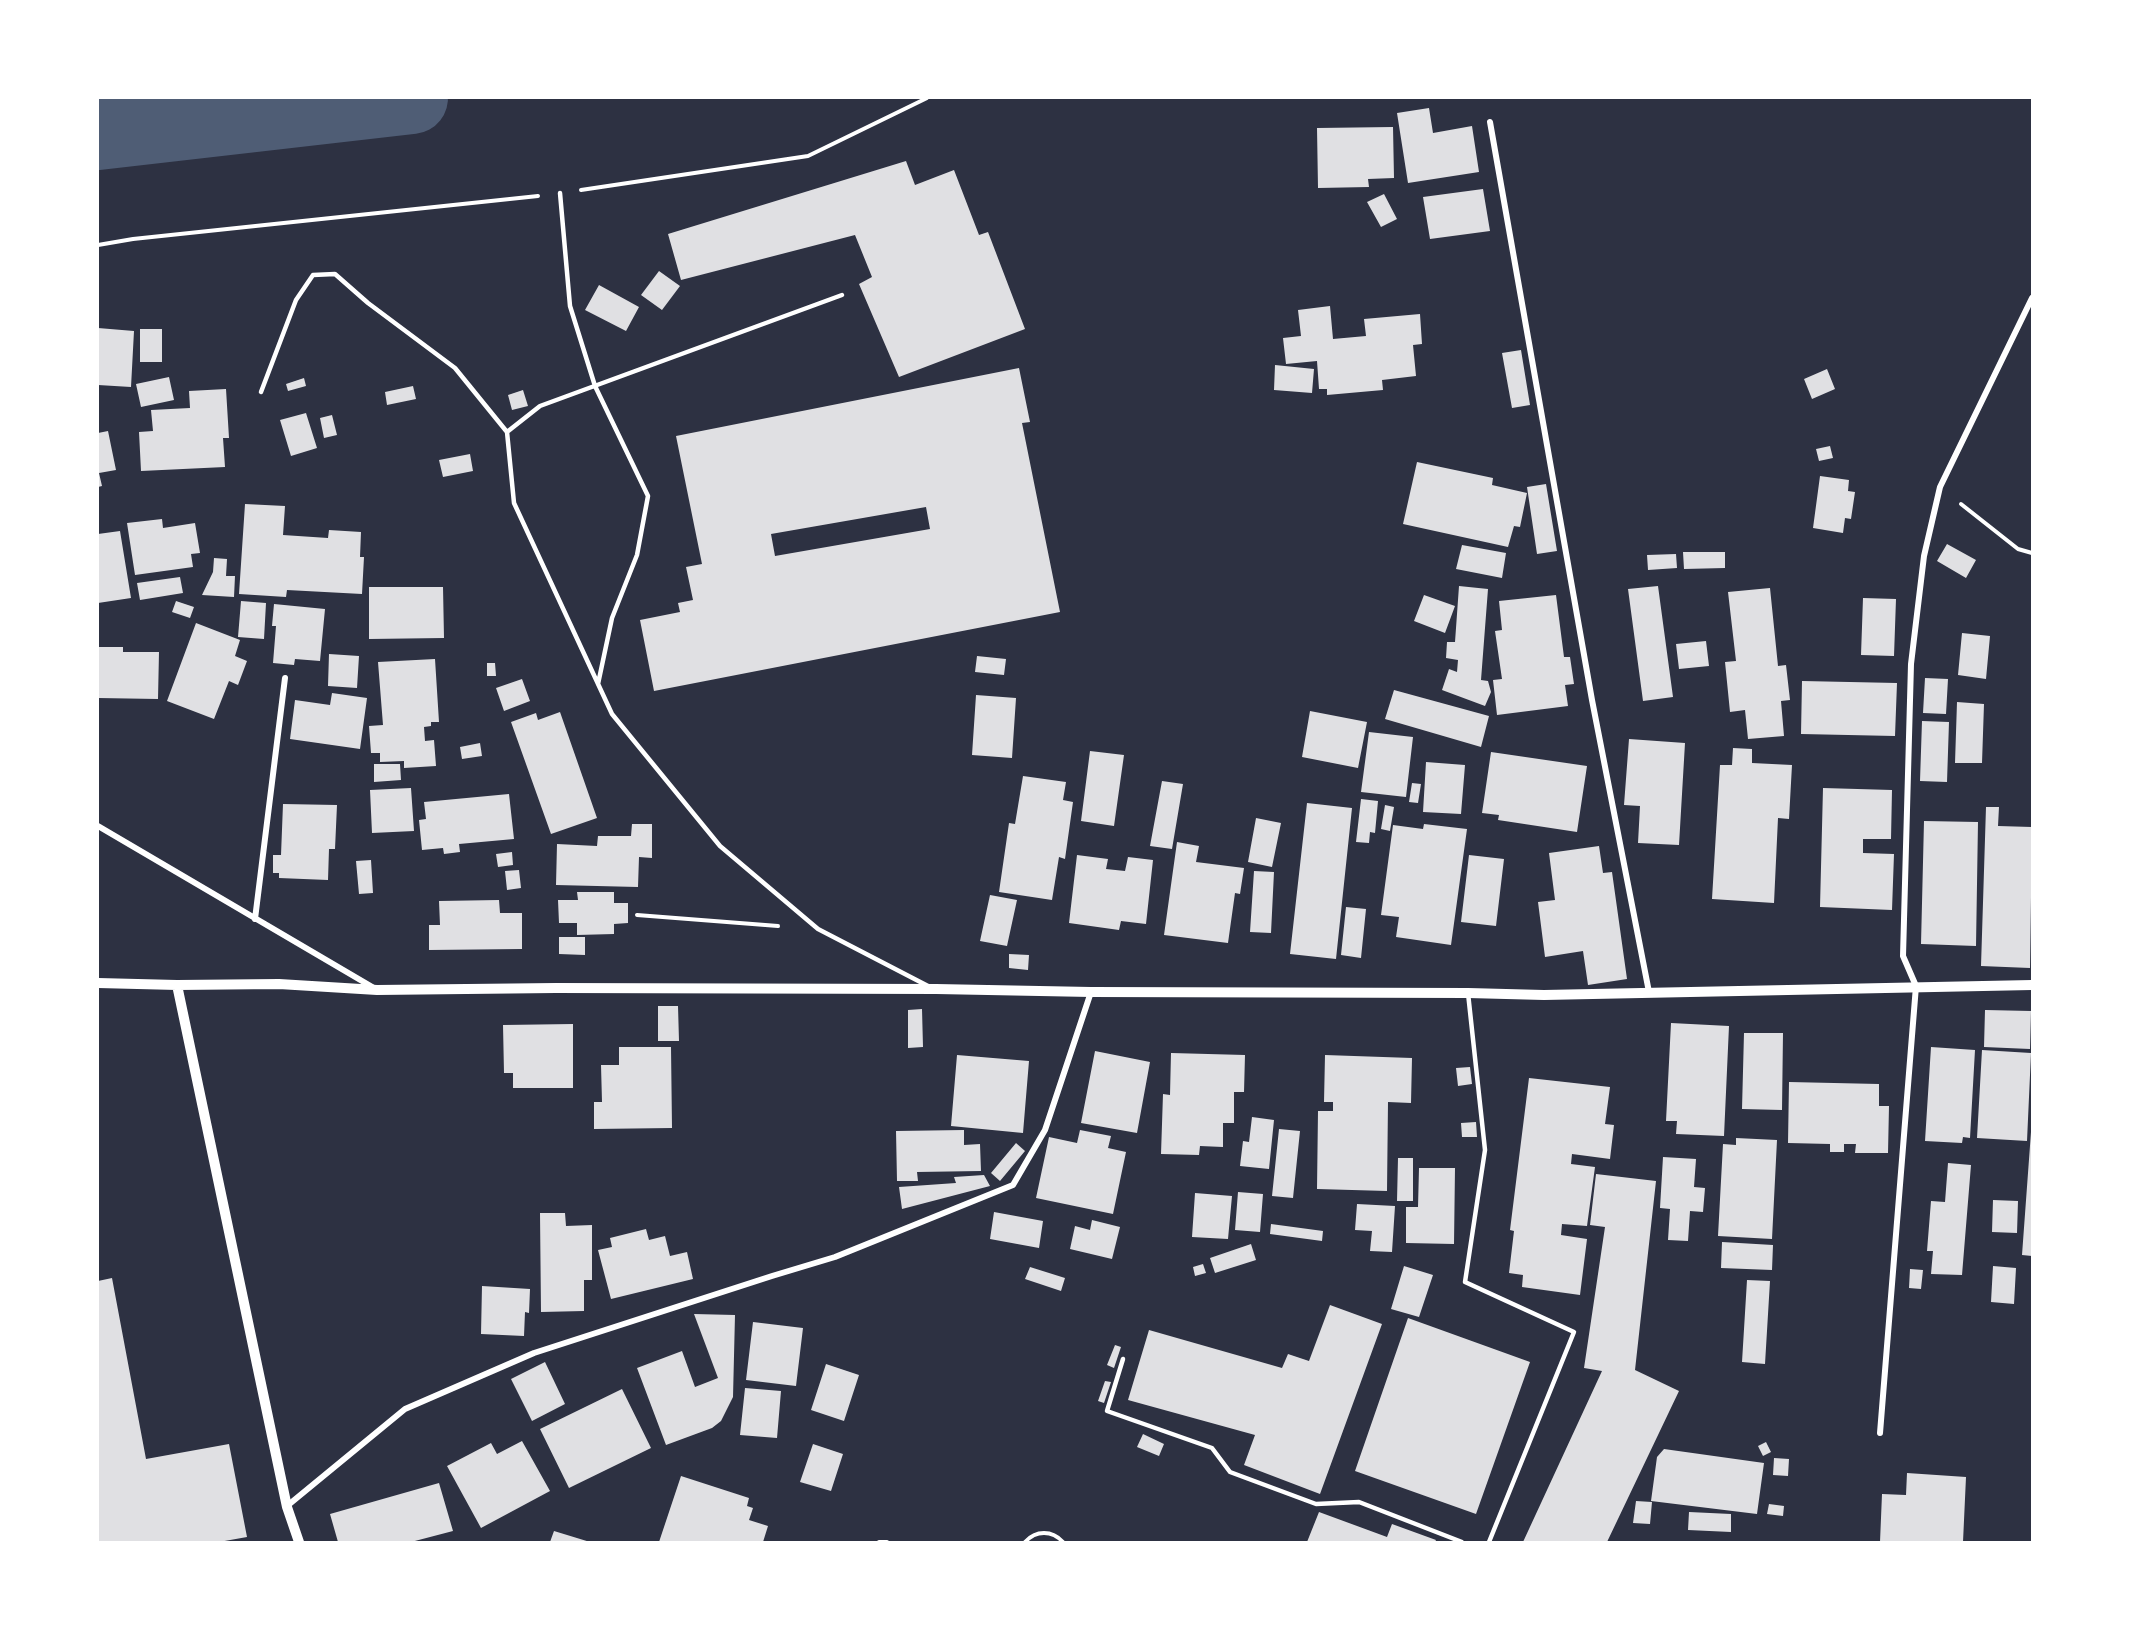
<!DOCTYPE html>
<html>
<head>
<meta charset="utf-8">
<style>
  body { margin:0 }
  #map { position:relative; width:2130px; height:1640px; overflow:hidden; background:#2d3142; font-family:"Libre Baskerville",serif }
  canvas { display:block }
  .frame { position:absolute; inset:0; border:99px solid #fff; pointer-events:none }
</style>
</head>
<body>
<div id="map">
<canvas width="2130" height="1640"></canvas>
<div class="frame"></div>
</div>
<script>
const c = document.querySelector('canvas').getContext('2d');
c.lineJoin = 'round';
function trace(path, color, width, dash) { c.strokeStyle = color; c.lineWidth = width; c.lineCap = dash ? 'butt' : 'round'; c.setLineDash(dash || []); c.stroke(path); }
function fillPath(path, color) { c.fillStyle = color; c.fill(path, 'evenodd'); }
trace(new Path2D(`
  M98,134l314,-36`), '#4f5d75', 72);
fillPath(new Path2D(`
  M1429,108l4,25 39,-7 7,46 -71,11 -11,-70z
  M1393,127l1,51 -26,1 1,8 -51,1 -1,-60z
  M906,161l9,24 39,-15 25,65 9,-3 37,97 -126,48 -40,-93 13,-7 -17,-42 -174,45 -13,-46z
  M1483,189l7,42 -60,8 -7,-42z
  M1384,194l13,25 -16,8 -14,-25z
  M659,271l21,15 -18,24 -21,-15z
  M599,285l40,22 -13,24 -41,-21z
  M1330,306l3,33 33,-3 -2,-17 56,-5 2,30 -9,1 3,31 -34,4 1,10 -56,5v-6h-8l-2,-28 -31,3 -3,-26 18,-2 -3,-26z
  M98,328l36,3 -3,56 -33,-2z
  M140,329h22v33h-22z
  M1521,350l9,55 -18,3 -10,-55z
  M1275,365l39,4 -2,24 -38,-3z
  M1019,368l11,54 -8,1 38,189 -406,79 -14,-71 40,-8 -2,-9 15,-3 -7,-33 16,-3 -26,-128zM926,507l4,22 -155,27 -4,-22z
  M1827,369l8,20 -23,10 -8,-20z
  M169,377l5,23 -33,7 -5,-23z
  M304,378l2,8 -18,5 -2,-7z
  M413,386l3,13 -29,6 -2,-13z
  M226,389l3,49h-6l2,29 -84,4 -2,-39 14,-1 -2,-21 39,-2 -1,-17z
  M523,390l5,16 -16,4 -4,-15z
  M306,413l11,35 -26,8 -11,-36z
  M332,415l5,20 -13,3 -4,-20z
  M108,431l8,39 -17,3 3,13 -4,1v-54z
  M1830,446l3,12 -14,3 -3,-12z
  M470,454l3,17 -30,6 -4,-17z
  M1417,462l76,16 -1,7 35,8 -7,34 -6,-1 -6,21 -105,-23z
  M1820,476l29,4 -1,11 7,1 -4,27 -6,-1 -2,15 -30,-5z
  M1546,484l11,67 -20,3 -10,-67z
  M245,504l40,2 -2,29 45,3 1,-8 32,2 -1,25h4l-2,37 -75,-4 -1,7 -47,-3z
  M162,519l1,9 32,-5 5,30 -9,1 2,13 -58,8 -8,-52z
  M120,531l11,67 -33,5v-69z
  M1947,544l29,16 -10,18 -29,-17z
  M1462,545l44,8 -4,25 -46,-9z
  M1683,552h42v16l-41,1z
  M1676,554l1,14 -29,2 -1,-15z
  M214,558l13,1 -1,17h9l-1,21 -32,-2 11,-23z
  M180,577l3,16 -43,7 -3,-17z
  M1459,586l29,3 -7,91 7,1 3,11 -6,14 -43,-16 7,-21 8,3 1,-12 -12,-2 1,-16h8z
  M1658,586l15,111 -30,4 -15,-112z
  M369,587h74l1,51 -75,1z
  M1770,588l8,78 8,-1 4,35 -9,1 3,35 -36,3 -3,-29 -15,2 -5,-50 11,-1 -8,-69z
  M1424,595l31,11 -10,27 -31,-12z
  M1556,595l8,62h6l4,27 -9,1 3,21 -71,9 -4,-35 9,-1 -7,-48 7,-1 -3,-29z
  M1863,598l33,1 -2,57 -33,-1z
  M176,601l18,6 -4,11 -18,-6z
  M241,601l25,2 -2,36 -26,-2z
  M274,604l51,5 -5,52 -25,-2 -1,6 -21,-2 3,-37h-4z
  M196,623l44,17 -5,16 12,5 -9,24 -9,-4 -15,38 -47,-18z
  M1962,633l28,3 -4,43 -28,-4z
  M1706,641l3,25 -30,3 -3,-25z
  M98,647h25v5h36l-1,47 -60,-1z
  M329,654l30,2 -2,32 -29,-2z
  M977,656l29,3 -2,16 -29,-3z
  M435,659l4,63h-8v4l-7,1 1,14 9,-1 2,26 -32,2v-7l-24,1v-9h-9l-2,-27 14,-1 -5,-63z
  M487,663h8l1,13h-9z
  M1925,678l23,1 -2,35 -23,-1z
  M522,679l8,22 -26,10 -8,-23z
  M1802,681l95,2 -2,53 -94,-2z
  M1394,690l95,26 -8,31 -96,-28z
  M332,693l35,5 -7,51 -70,-10 5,-39 35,5z
  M976,695l40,3 -4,60 -40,-3z
  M1957,702l27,2 -2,59h-27z
  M1310,711l57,11 -9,46 -56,-11z
  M560,712l37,106 -46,16 -40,-112 25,-9 2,7z
  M1922,721l27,1 -2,60 -27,-1z
  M1369,732l44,5 -7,60 -45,-5z
  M1629,739l56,4 -6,102 -41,-2 2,-37 -16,-1z
  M480,743l2,13 -20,3 -2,-12z
  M1733,748l19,1v14l40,2 -3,54 -11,-1 -4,85 -62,-4 8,-134h12z
  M1090,751l34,4 -10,71 -33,-5z
  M1491,752l96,14 -10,66 -79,-12 1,-5 -17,-2z
  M1426,762l39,3 -4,49 -38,-2z
  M374,764h26l1,16 -27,2z
  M1023,776l43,6 -3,18 10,2 -8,57 -6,-2 -7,43 -53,-8 10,-69 6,1z
  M1162,781l21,3 -11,65 -22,-3z
  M1412,783l9,1 -3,19 -9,-1z
  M411,788l3,43 -42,2 -2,-43z
  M1823,788l69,2 -1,49h-28v14l31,1 -2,56 -72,-3z
  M509,794l5,45 -55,5 1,8 -16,2 -1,-6 -21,2 -3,-30 7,-1 -2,-17z
  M1361,799l17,2 -3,32 -5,-1 -1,11 -13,-1z
  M1307,803l45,5 -16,151 -46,-5z
  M283,804l54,1 -2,44h-6l-1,31 -49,-2v-5h-6v-18h8z
  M1385,805l9,2 -4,24 -9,-2z
  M1986,807h13l-1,19 34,1 -2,141 -49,-2z
  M1256,818l25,5 -9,44 -24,-5z
  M1924,821l54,1 -2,124 -55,-2z
  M632,824h20v34l-13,-1 -1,30 -82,-2 1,-41 40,2 1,-10h33z
  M1424,824l43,5 -16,116 -55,-8 3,-20 -18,-2 12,-90 30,4z
  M1177,842l22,4 -3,16 48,6 -4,26 -5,-1 -7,50 -64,-8z
  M1599,846l4,27 9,-1 15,107 -39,6 -5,-34 -38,6 -7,-55 17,-2 -6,-47z
  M512,852l1,13 -15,2 -2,-13z
  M1077,855l31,4 -2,10 19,2 3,-14 25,3 -7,64 -25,-3 -2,9 -50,-7z
  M1469,855l35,4 -8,67 -35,-4z
  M371,860l2,33 -14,1 -3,-33z
  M519,870l2,18 -14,2 -2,-19z
  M1254,871l20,1 -3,61 -21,-1z
  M577,892h37v11h14v20l-14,1v10l-37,1v-12h-18l-1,-23h20z
  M990,895l27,5 -10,46 -27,-5z
  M499,900l1,13h22v36l-93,1v-25h11l-1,-24z
  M1346,907l20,2 -5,49 -20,-3z
  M559,937h26v18l-26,-1z
  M1009,954l20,1 -1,15 -19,-2z
  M658,1006h20l1,35h-21z
  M922,1009l1,38 -15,1v-38z
  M1985,1010l46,1 -1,38 -46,-2z
  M1671,1023l58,3 -5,110 -48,-2 1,-13h-11z
  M573,1024v64h-60v-15h-9l-1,-48z
  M1744,1033h39l-1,77 -40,-1z
  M619,1047h52l1,81 -78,1v-27h8l-1,-37h18z
  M1931,1047l44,3 -5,88 -7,-1 -1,6 -37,-2z
  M1982,1050l49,3 -4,88 -50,-3z
  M1095,1051l55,11 -13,71 -56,-10z
  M1171,1053l74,2 -1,37h-10v31h-11v24l-23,-1 -1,9 -38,-1 2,-60 7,1z
  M957,1055l72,6 -6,72 -72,-7z
  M1325,1055l87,3 -1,45 -23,-1 -1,89 -70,-2 1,-78h15v-9h-9z
  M1470,1067l2,17 -14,2 -2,-18z
  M1529,1078l81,9 -5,37 9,1 -4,34 -38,-5 -1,10 24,3 -8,59 -25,-2 -1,11 26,4 -7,56 -58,-8 1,-12 -14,-2 5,-42 -4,-1z
  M1789,1082l90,2v22h10l-1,47h-33l1,-9h-12v8h-14v-8l-42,-1z
  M1252,1117l22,3 -5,49 -29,-3 3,-25 6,1z
  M1476,1122l1,15h-15l-1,-14z
  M1279,1129l21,2 -7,67 -21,-2z
  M964,1130v15l16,-1 1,27 -64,1 1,9h-21l-1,-50z
  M1080,1130l31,6 -3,12 18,4 -13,62 -77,-16 13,-61 28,6z
  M2031,1132h1v124l-10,-1z
  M1736,1138l41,2 -5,99 -54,-3 5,-92 13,1z
  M1016,1143l9,8 -25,30 -9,-8z
  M1663,1157l33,2 -2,28 11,1 -2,24 -13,-1 -2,30 -20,-1 2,-31 -10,-1z
  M1398,1158h15v43h-16z
  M1948,1163l23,2 -9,110 -31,-1 2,-23h-6l4,-50 14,1z
  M1419,1168h36l-1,76 -48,-1v-36h12z
  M1596,1174l60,7 -21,189 44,21 -72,151h-84l79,-171 -18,-3 21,-141 -15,-2z
  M984,1175l6,11 -88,23 -3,-22 57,-4 -2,-6z
  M1238,1192l25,2 -3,38 -25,-2z
  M1195,1193l37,3 -4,43 -36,-2z
  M1993,1200l25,1 -1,32 -25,-1z
  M1357,1204l38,2 -3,46 -22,-1 2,-20 -17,-1z
  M994,1212l49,9 -4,27 -49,-9z
  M540,1213h25l1,13 26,-1v55h-8v31l-43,1z
  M1092,1220l28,7 -8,32 -42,-10 5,-23 15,4z
  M1271,1224l52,7 -1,10 -52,-7z
  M646,1229l3,11 16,-4 5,20 17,-4 6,27 -82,20 -13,-49 14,-3 -2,-9z
  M1722,1242l51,3 -1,25 -51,-2z
  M1251,1244l5,16 -41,13 -5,-15z
  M1203,1264l3,9 -11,3 -2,-9z
  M1404,1266l29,9 -14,42 -28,-8z
  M1993,1266l23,2 -2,36 -23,-2z
  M1030,1267l35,11 -4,13 -36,-12z
  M1910,1269l13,1 -2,19 -12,-1z
  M112,1278l34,181 83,-15 18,93 -28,5h-121v-261z
  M1747,1280l23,1 -5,83 -23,-2z
  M482,1286l48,3 -1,24 -4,-1 -1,24 -43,-2z
  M1330,1305l52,19 -62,170 -76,-29 11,-30 -127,-35 21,-70 133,38 6,-14 21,7z
  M694,1314l41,1 -2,82 -12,24 -9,7 -46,17 -29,-77 45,-17 13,36 23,-9z
  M1408,1318l122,44 -54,152 -121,-43z
  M753,1322l50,6 -7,58 -50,-6z
  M1115,1345l6,2 -7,21 -7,-3z
  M545,1362l20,42 -33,17 -21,-42z
  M826,1364l33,11 -15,46 -33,-11z
  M1105,1381l6,1 -7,21 -6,-2z
  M745,1388l36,3 -4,47 -37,-3z
  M622,1389l29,59 -82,40 -29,-59z
  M1143,1434l21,10 -5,12 -22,-9z
  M522,1441l28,50 -69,37 -34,-62 44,-23 6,11z
  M1766,1442l5,10 -8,4 -5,-10z
  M813,1444l30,10 -12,37 -31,-9z
  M1664,1449l100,14 -7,51 -106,-13 6,-44z
  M1774,1458l15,1 -1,17 -15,-1z
  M1907,1473l59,4 -3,65h-83l2,-48 24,1z
  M681,1476l68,22 -2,8 6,2 -4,12 19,6 -5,16h-104z
  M439,1483l14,48 -42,11h-73l-8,-28z
  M1636,1501l16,1 -2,22 -17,-1z
  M1769,1504l15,2 -1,10 -16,-2z
  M1319,1512l68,25 5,-13 44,16 -1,2h-128z
  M1689,1512l42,2v18l-43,-2z
  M554,1531l36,11h-40z`), '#e0e0e3');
trace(new Path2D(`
  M581,190l227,-34 119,-58
  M98,245l35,-6 405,-43
  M1961,504l57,45 14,4
  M637,915l141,11
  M879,1542h8
  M1025,1542c11,-12 27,-12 38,0`), '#fff', 4);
trace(new Path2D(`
  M560,193l10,113 25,80 53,110 -11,59 -25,63 -14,66
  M842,295l-302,111 -33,26 7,71 98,211 108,132 98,83 110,57
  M261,392l35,-92 17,-25 22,-1 33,29 87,65 52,64
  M1468,993l17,157 -20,132 109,50 -85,210
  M1123,1359l-16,52 105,37 18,24 86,32 43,-2 103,40`), '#fff', 4.5);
trace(new Path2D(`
  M1490,122l102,578 57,292
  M98,826l276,162
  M255,919l30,-241
  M1880,1433l36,-447 -13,-30 8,-292 13,-108 16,-69 92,-189
  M287,1506l118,-97 129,-56 238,-77 63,-19 178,-72 32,-55 46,-138`), '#fff', 6);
trace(new Path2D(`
  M98,983l79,2 102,-1 98,6 179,-2 380,1 155,3 377,1 76,2 488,-10
  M177,985l110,522 12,35`), '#fff', 10);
</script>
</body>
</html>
